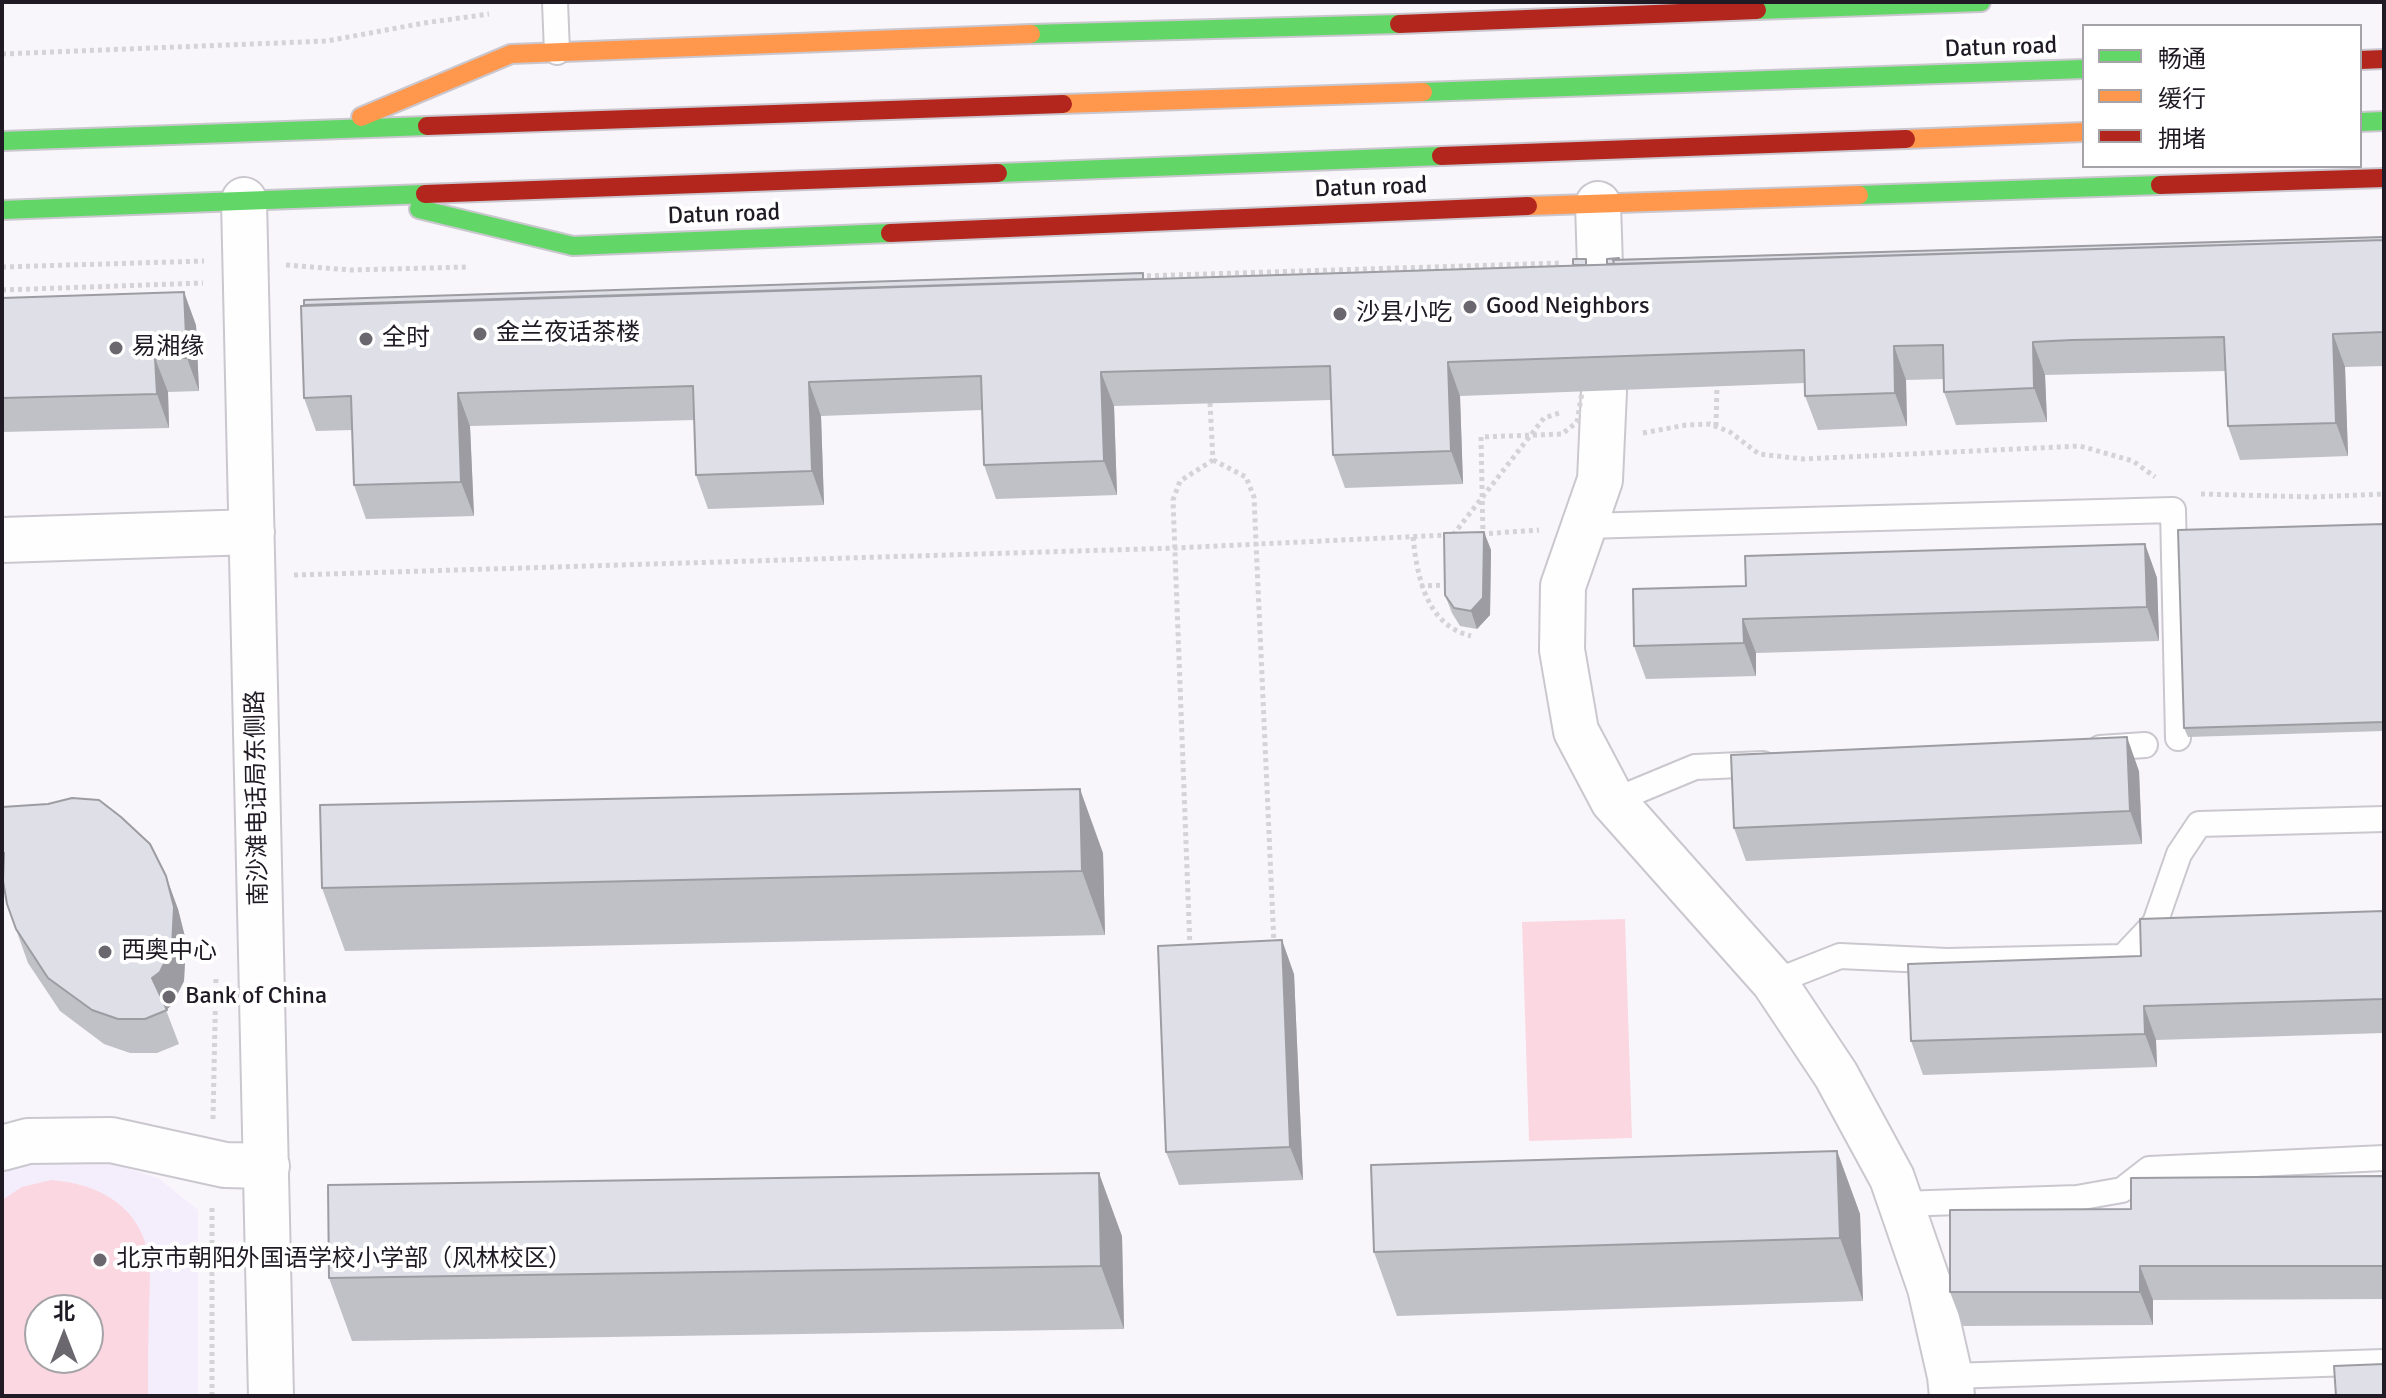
<!DOCTYPE html>
<html>
<head>
<meta charset="utf-8">
<style>
  body { margin:0 }
  #map { position:relative; width:2386px; height:1398px; overflow:hidden; background:#f8f6fb; font-family:Signika,"Noto Sans SC",sans-serif }
  canvas { display:block }
  .frame { position:absolute; inset:0; border:4px solid #1f1a24; pointer-events:none }
  .legend { position:absolute; left:2082px; top:24px; width:280px; height:144px; box-sizing:border-box; background:#fff; border:2px solid #a5a3a7; margin:0; padding:10px 14px; list-style:none; font-size:24px; color:#1f1a24 }
  .legend li { display:flex; align-items:center; gap:16px; height:40px }
  .legend b { width:40px; border:2px solid #a5a3a7 }
  .north { position:absolute; left:24px; top:1294px; width:80px; height:80px; box-sizing:border-box; background:#fff; border:2px solid #a5a3a7; border-radius:50%; rotate:0deg; font-size:22px; font-weight:700; line-height:32px; text-align:center; color:#1f1a24 }
  .north::after { content:''; display:block; margin:auto; width:28px; height:36px; background:#6b676f; clip-path:polygon(50% 0,100% 100%,50% 72%,0 100%) }
</style>
</head>
<body>
<div id="map">
<canvas width="2386" height="1398"></canvas>
<div class="frame"></div>
<ul class="legend">
<li><b style="height:10px;background:#63d668"></b>畅通</li>
<li><b style="height:10px;background:#ff974d"></b>缓行</li>
<li><b style="height:10px;background:#b3261e"></b>拥堵</li>
</ul>
<div class="north">北</div>
</div>
<script>
const c = document.querySelector('canvas').getContext('2d');
c.lineJoin = 'round';
function fillPath(path, color) { c.fillStyle = color; c.fill(path, 'evenodd'); }
function trace(path, color, width, dash) { c.strokeStyle = color; c.lineWidth = width; c.lineCap = dash ? 'butt' : 'round'; c.setLineDash(dash || []); c.stroke(path); }
function drawText(font, color, halo, rows, align = 'center') {
  c.font = font + ' Signika,"Noto Sans SC",sans-serif'; c.lineWidth = 8; c.setLineDash([]); c.textBaseline = 'middle'; c.strokeStyle = halo; c.fillStyle = color; for (const [text, x, y, turn = 0] of rows) {
    c.save(); c.translate(x, y); c.rotate((+turn || 0) * Math.PI / 180); c.textAlign = isNaN(turn) ? turn : align; if (halo) c.strokeText(text, 0, 0); c.fillText(text, 0, 0); c.restore();
  }
}
fillPath(new Path2D(`
  M8,1159l99,3 51,16 40,32v186h-196v-234zM40,1310h48v48h-48z`), '#f4eefc');
fillPath(new Path2D(`
  M1625,919l7,219 -103,3 -7,-219z
  M51,1180c49,4 90,26 98,79 2,18 0,38 0,56 -1,27 -1,54 -1,81h-146v-196l20,-13zM40,1310h48v48h-48z`), '#fbd8e1');
const lane = new Path2D(`
  M555,2l2,50
  M1584,526l589,-16 5,228
  M2100,748l45,-3
  M1613,801l82,-34 68,-3
  M1774,982l66,-26 107,5 176,-4 32,-34 24,-69 20,-30 185,-5
  M1901,1204l176,-6 45,-8 27,-21 235,-11
  M1950,1376l434,-14`);
const street = new Path2D(`
  M244,200l27,1196
  M1598,204l3,94
  M1604,391l-4,89 -37,106 -1,64 14,81 37,70 161,181 62,93 56,103 38,110 20,88 2,20
  M2,540l250,-8
  M2,1148l26,-7 83,-1 114,25 42,1`);
const fast = new Path2D(`
  M1757,10l224,-8
  M1031,34l368,-10
  M1423,92l661,-23
  M2360,122l24,-1
  M2,141l425,-15
  M998,173l443,-17
  M1859,195l301,-10
  M419,209l154,37 317,-13
  M2,210l423,-16`);
const slow = new Path2D(`
  M1063,104l360,-12
  M361,117l150,-63 520,-20
  M1906,139l178,-7
  M1528,206l331,-11`);
const jam = new Path2D(`
  M1399,24l358,-14
  M2360,60l24,-1
  M427,126l636,-22
  M1441,156l465,-17
  M2160,185l224,-7
  M425,194l573,-21
  M890,233l638,-27`);
trace(lane, '#cac7cf', 28);
trace(street, '#cac7cf', 48);
trace(fast, '#cac7cf', 22);
trace(slow, '#cac7cf', 22);
trace(jam, '#cac7cf', 22);
trace(new Path2D(`
  M2,54l325,-13 97,-18 65,-9
  M286,265l65,5 117,-3
  M2,267l202,-6
  M1139,276l422,-13
  M2,290l201,-7
  M1210,403l3,57
  M1716,426l1,-40
  M1643,433l43,-8 24,-1 20,8 29,22 44,5 277,-13 53,15 22,16
  M1213,460l33,17 8,20 20,448
  M2201,494l112,3 71,-3
  M1481,534l58,-4
  M1453,535l91,-117 18,-6
  M1413,537c4,39 13,88 58,99
  M294,575l881,-27 272,-13
  M1420,586l31,-1
  M1190,948l-17,-448 7,-19 33,-21
  M213,1119l3,-142
  M212,1396v-191`), '#d4d3d6', 5, [4, 4]);
trace(lane, '#fefefe', 24);
trace(street, '#fefefe', 44);
trace(fast, '#63d668', 18);
trace(slow, '#ff974d', 18);
trace(jam, '#b3261e', 18);
trace(new Path2D(`
  M1483,537l-2,-100 81,-3 15,-12 5,-30`), '#d4d3d6', 5, [4, 4]);
fillPath(new Path2D(`
  M2384,237v129l-39,1 3,89 -108,4 -12,-34 -2,-55 -142,3 -39,1 2,47 -91,3 -12,-33v-13l-38,1 1,46 -89,4 -13,-34v-13l-345,13 3,88 -118,4 -12,-33 -2,-55 -217,6 3,89 -121,4 -12,-34 -2,-55 -161,6 3,89 -116,4 -12,-34 -2,-55 -224,6 4,90 -108,3 -12,-34 -2,-55 -36,1 -12,-33 842,-119 461,-15 13,-5z
  M2,298l194,27 3,66 -31,1 1,36 -167,4z
  M2384,524v207l-196,6 -4,-9z
  M1484,532l7,18 -1,65 -13,14 -17,-3 -8,-13 -7,-18z
  M2145,544l12,34 2,63 -403,12v23l-110,3 -12,-33 112,-60z
  M2139,771l3,73 -396,17 -12,-33z
  M2,807l176,102 8,32 -2,40 -12,24 -6,5 13,34 -22,9h-27l-26,-9 -44,-33 -32,-48 -21,-59 -2,-15h-3z
  M1103,853l2,82 -760,16 -23,-63z
  M2384,911v122l-228,7 1,27 -234,8 -12,-34 230,-85z
  M1294,974l9,206 -124,5 -13,-33z
  M1837,1151l23,63 3,87 -466,15 -23,-64z
  M2384,1176v123l-231,1v25l-190,1 -13,-34 181,-83z
  M1122,1236l2,93 -772,12 -23,-63z`), '#c0c0c7');
fillPath(new Path2D(`
  M184,292l12,33 3,66 -12,-33z
  M2333,334l12,33 3,89 -12,-33z
  M2033,342l12,33 2,47 -13,-34z
  M1894,346l12,34 1,46 -12,-33z
  M155,358l13,34 1,36 -12,-34z
  M1448,362l12,34 3,88 -12,-33z
  M1101,372l13,34 3,89 -13,-34z
  M809,382l12,34 3,89 -12,-34z
  M458,393l12,33 4,90 -13,-34z
  M1484,532l7,18 -1,65 -13,14 -6,-18z
  M2145,544l12,34 2,63 -12,-34z
  M1743,619l13,34v23l-12,-33z
  M2127,737l12,34 3,73 -12,-33z
  M1080,789l23,64 2,82 -23,-64z
  M166,876l12,33 8,32 -2,40 -12,24 -7,6 -13,-33z
  M1282,940l12,34 9,206 -13,-33z
  M2144,1006l12,34 1,27 -12,-33z
  M1837,1151l23,63 3,87 -23,-63z
  M1099,1173l23,63 2,93 -23,-63z
  M2140,1266l13,34v25l-13,-33z`), '#9c9ca2');
const building = new Path2D(`
  M2384,237v3l-770,24 -1,-4z
  M2384,240v92l-51,2 3,89 -108,3 -4,-89 -152,3 -39,2 1,46 -90,4 -1,-47 -49,1 1,47 -90,3 -1,-46 -356,12 3,89 -118,4 -3,-89 -229,6 3,89 -120,4 -3,-89 -172,6 3,89 -116,4 -3,-89 -235,7 3,89 -107,3 -3,-89 -47,2 -3,-92z
  M1619,258v1l-6,1 1,4h-7v-5z
  M1573,259h13v6h-13z
  M1143,273v6l-839,26v-5z
  M184,292l3,66h-32l2,36 -155,4v-100z
  M2384,524v198l-200,6 -6,-198z
  M1484,532l-1,66 -12,13 -17,-3 -9,-13 -1,-62z
  M2145,544l2,63 -404,12 1,24 -110,3 -1,-57 113,-3 -1,-30z
  M2127,737l3,74 -396,17 -3,-73z
  M1080,789l2,82 -760,17 -2,-83z
  M72,798l27,2 22,17 29,27 16,32 8,31 -2,40 -12,25 -8,6 15,32 -22,9h-27l-26,-9 -44,-32 -32,-49 -9,-25 -4,-23 1,-28h-2v-46l46,-3z
  M2384,911v88l-240,7 1,28 -234,7 -3,-77 233,-8 -1,-37z
  M1282,940l8,207 -124,5 -8,-206z
  M1837,1151l3,87 -466,14 -3,-87z
  M1099,1173l2,93 -772,12 -1,-93z
  M2384,1176v90h-244v26h-190v-82l181,-1v-31z
  M2384,1364v32h-48l-2,-30z`);
fillPath(building, '#dfdfe7');
trace(building, '#9c9ca2', 2);
for (const [x, y, r, color] of [
  [1470,307,8,"#6b676f"],
  [1340,314,8,"#6b676f"],
  [480,334,8,"#6b676f"],
  [366,339,8,"#6b676f"],
  [116,348,8,"#6b676f"],
  [105,952,8,"#6b676f"],
  [169,997,8,"#6b676f"],
  [100,1260,8,"#6b676f"]
]) { const dot = new Path2D(); dot.arc(x, y, r, 0, 2 * Math.PI); c.fillStyle = color; c.fill(dot); trace(dot, '#fff', 3); }
drawText('24px', '#1f1a24', '#fff', [
  ["Datun road",2001,48,-2],
  ["Datun road",1371,188,-2],
  ["Datun road",724,215,-2],
  ["南沙滩电话局东侧路",258,798,-91]
]);
drawText('24px', '#1f1a24', '#fff', [
  ["Good Neighbors",1486,307],
  ["沙县小吃",1356,314],
  ["金兰夜话茶楼",496,334],
  ["全时",382,339],
  ["易湘缘",132,348],
  ["西奥中心",121,952],
  ["Bank of China",185,997],
  ["北京市朝阳外国语学校小学部（风林校区）",116,1260]
], 'left');
</script>
</body>
</html>
